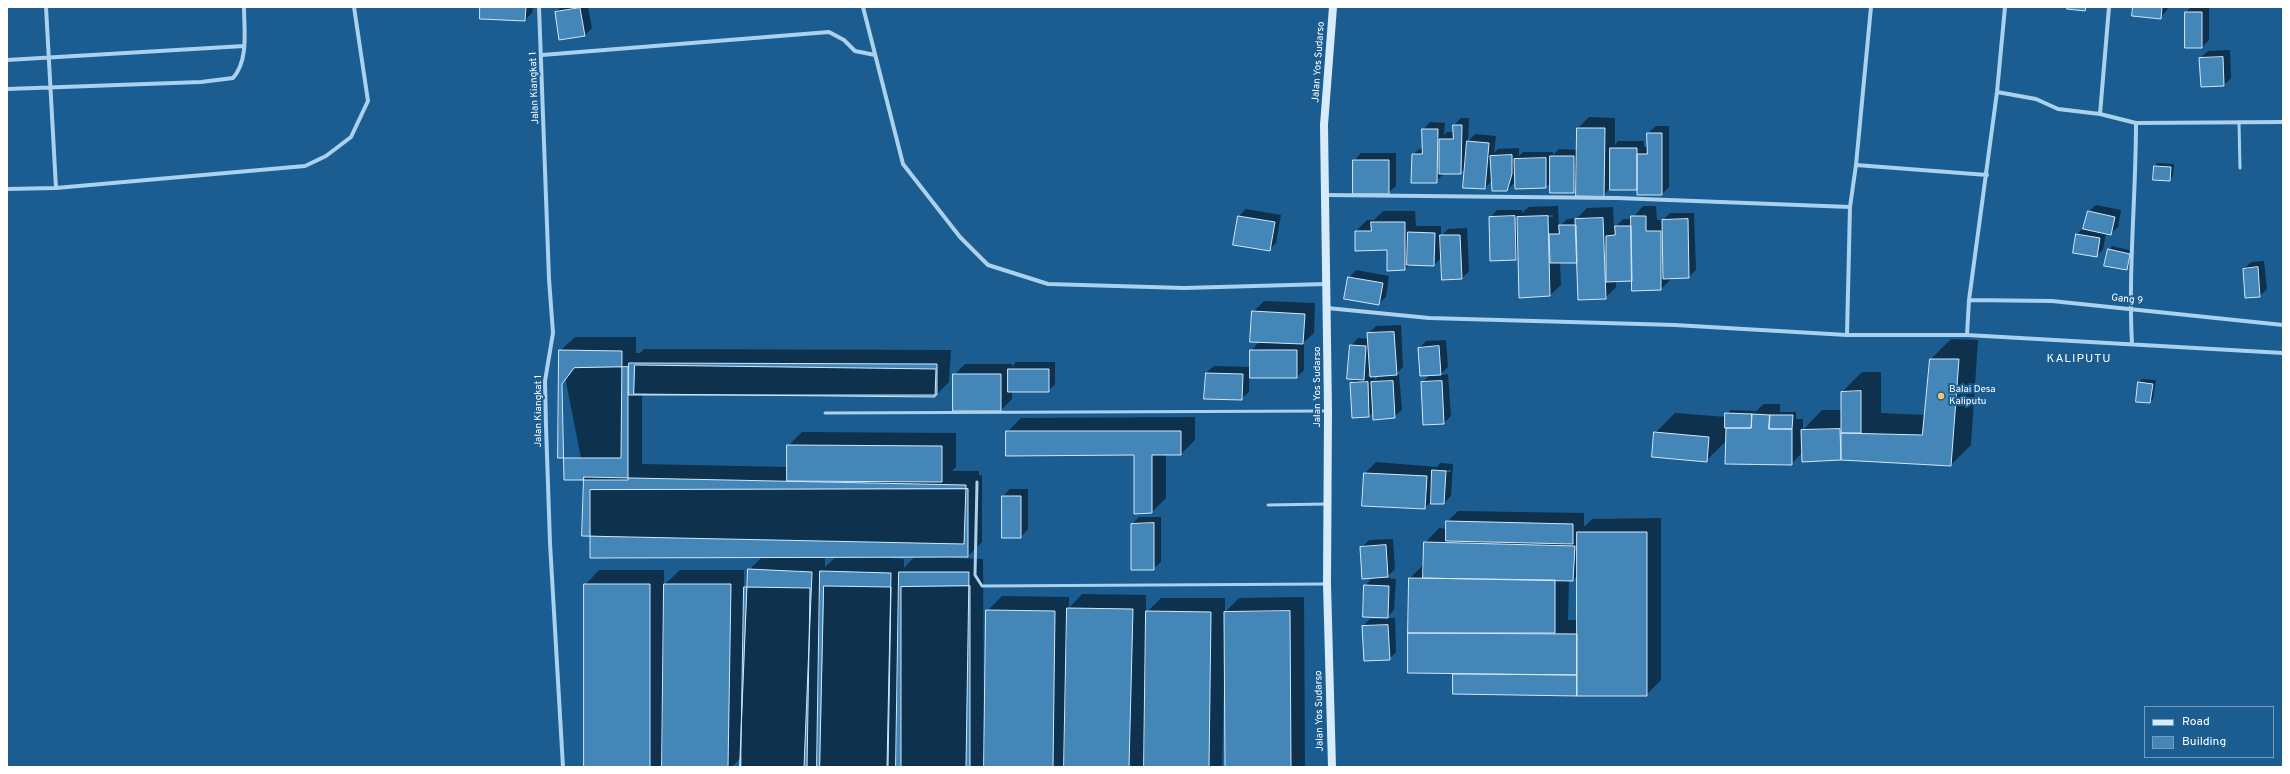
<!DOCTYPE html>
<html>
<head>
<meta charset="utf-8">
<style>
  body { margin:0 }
  #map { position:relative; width:2290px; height:774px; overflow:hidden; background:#1b5c91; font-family:Overpass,sans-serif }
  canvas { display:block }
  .frame { position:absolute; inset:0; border:8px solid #fff; pointer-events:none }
  .legend { position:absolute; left:2144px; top:706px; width:130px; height:52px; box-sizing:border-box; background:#1b5c91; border:1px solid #769dbd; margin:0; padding:5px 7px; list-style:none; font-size:12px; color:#fff }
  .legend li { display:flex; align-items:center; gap:8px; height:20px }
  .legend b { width:20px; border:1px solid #769dbd }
</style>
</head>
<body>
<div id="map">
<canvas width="2290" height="774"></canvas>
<div class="frame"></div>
<ul class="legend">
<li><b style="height:5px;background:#d7ebfa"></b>Road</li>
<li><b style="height:11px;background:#4486b8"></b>Building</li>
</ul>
</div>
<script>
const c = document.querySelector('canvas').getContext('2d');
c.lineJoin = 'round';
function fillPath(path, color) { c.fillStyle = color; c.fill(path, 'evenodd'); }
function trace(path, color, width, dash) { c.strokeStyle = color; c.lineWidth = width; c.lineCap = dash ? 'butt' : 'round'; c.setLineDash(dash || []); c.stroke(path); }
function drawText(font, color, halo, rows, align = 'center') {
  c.font = font + ' Overpass,sans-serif'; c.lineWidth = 4; c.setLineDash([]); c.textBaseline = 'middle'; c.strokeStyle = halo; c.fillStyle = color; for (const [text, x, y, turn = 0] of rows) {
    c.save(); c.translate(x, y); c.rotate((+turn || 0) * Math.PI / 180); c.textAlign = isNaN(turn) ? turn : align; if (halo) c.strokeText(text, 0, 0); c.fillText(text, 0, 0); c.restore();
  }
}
fillPath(new Path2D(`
  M481,7h52l-1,6 -7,7z
  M561,7h27l4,21 -7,7 -29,-23z
  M2134,7h34l-1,3 -7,8z
  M2191,7h18v33l-7,7 -16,-35z
  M2230,50l1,28 -7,7 -24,-27 8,-7z
  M1589,117l26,1v27l3,-4h26v6h4v-14l8,-7h13v61l-7,7 -24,-5h-29l-6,7 -26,-7 -3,3 -23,-10 -5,5h-30v-6l-9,9 -15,-10 -7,8 -19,-20 -5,5h-17l-8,9 -23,-28 10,-7v-17l7,-8 15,1 -1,12 3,-3h7v-7l7,-7h8l-1,23 7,-7 21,2 -2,17 4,-4 21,-1v8l4,-4h30v3l6,-6 19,1v-22z
  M1361,153h35v33l-8,7 -34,-32z
  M2158,163l16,1 -1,12 -3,4 -16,-14z
  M2096,205l25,5 -3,17 -8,7 -4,-1 -3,16 -7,7 -19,-22 8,-7 3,-15z
  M1558,206l1,21 8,-8 10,-1 10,-10 26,-1 1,21 9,-9h9l11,-13h13l1,14h6l7,-7h24l2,57 -8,8h-16l-11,11 -28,1v-10h-17v7l-11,11 -27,-38 -18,2 1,23 -11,10 -31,-39 -3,3 -26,-41 7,-8h25v3l7,-6zM1553,215v2l-25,1v-2z
  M1246,209l35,6 -5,28 -7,7 -30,-34z
  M1383,211h32l1,15h25v10l7,-7 19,-1 2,43 -7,7 -20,-21 -8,8h-24l-5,4 -17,1v-21l-32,-18 11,-11h7z
  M2112,246l21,5 -3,15 -4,3 -17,-19z
  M2264,261l3,28 -7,7 -16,-27 7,-7z
  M1356,270l33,6 -3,21 -8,7 -29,-26z
  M1264,301l51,2 -1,30 -10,9v28l-7,7 -48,-8v23l-8,7 -35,-26 8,-7 37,1v-16l7,-8h11l-16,-31z
  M1401,325l2,42 -7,7h3l3,36 -8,7 -20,-6 -5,5 -18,-33 5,-5 -5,-32 7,-8 11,1 -1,-5 8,-8zM1371,371v4l-4,1zM1380,375l-5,5 -1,-4z
  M575,337h61v16h4l4,-4 307,1 -2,32 -14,14 -293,-2v70l146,3v-21l14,-14 154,1v34l-4,4h27v4h3v67l-14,14h-15v2l30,1 1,178h2l1,-126 15,-15 67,1v11l13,-14 64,1v18l15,-15h64v14l14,-14 65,-1 1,170h-79l-1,-82h-1l-2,82h-480v-11l-10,11h-147v-182l14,-15h65v15l16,-15h64v19l5,-5v-14l13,-13 -171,-22 -6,-56 -25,-128zM915,556l-11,12v-9l-13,-1v-1zM825,557h11l-11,10z
  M1951,339l27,1 -7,105 -20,20 -110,-6 -38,-7 -12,12 -65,-23 -20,20 -51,-28 20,-20 51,4 4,-7 26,1 8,-7h16v8h16v7h7v11l19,-20h20v-18l20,-20h19v41l44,2 6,-56z
  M1446,340l2,27 -8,8 8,-1 3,42 -7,7 -22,-40 8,-8 -11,-27 7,-7z
  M1016,362h39v22l-7,7h-36v8l-11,11 -47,-35 11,-11h47v3z
  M2142,379l14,1 -3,19 -3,3 -13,-1 2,-19z
  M1195,417v23l-14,14h-15v44l-14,14 -17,-58 -128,-22 14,-14z
  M1376,462l61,5 3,-4 13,1 -2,32 -7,7h-12v-2l-8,7 -59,-35zM1439,470h12v2h-12z
  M1010,489h18v40l-7,8 -18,-41z
  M1458,511l126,2v14l8,-8 69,-1v162l-15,15 -192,-2v-20l-45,-1 1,-94 14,-14 1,-21 14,-15 8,1v-7zM1578,575v45h-10l1,-40h4z
  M1139,517h22v45l-8,7 -21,-45z
  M1393,539l2,30 -7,7 -10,1 18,2 -2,31 -7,7 -22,-31 8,-9 -12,-29 8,-8z
  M1395,618l1,34 -7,7 -26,-33 7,-7z`), '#0007');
const building = new Path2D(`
  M480,7h46l-1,14 -45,-2z
  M2068,7h18l-1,4 -18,-2z
  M2133,7h29l-1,12 -29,-3z
  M580,8l5,28 -26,4 -4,-28z
  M2185,12h17v36h-17z
  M2223,57l1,29 -23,1 -2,-29z
  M1453,125h9l-1,49h-22v-35h14z
  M1577,128h28l-1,69 -28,-1z
  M1422,129h16l-1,54h-26l1,-29h10z
  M1647,133h15v62h-25v-41h10z
  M1467,141l22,2 -4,46 -22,-1z
  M1610,148h27v42h-27z
  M1512,155v19l-5,17h-15l-2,-35z
  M1550,156h24v37h-24z
  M1546,158v30l-31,1 -1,-30z
  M1353,160h36v34h-36z
  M2154,166l17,1 -1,14 -17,-1z
  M2088,211l27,6 -4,18 -28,-6z
  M1238,216l37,6 -5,29 -37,-6z
  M1515,216l1,44 -26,1 -1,-44z
  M1548,216l2,80 -31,2 -2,-81z
  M1631,216h15v15h15v59l-29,1z
  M1603,218l3,81 -28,1 -3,-81z
  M1688,219l1,59 -26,1 -1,-59z
  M1371,222h34v48l-18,1v-21l-32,1v-20h16z
  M1559,225h17l1,38h-27l-1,-29h10z
  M1615,226h16l1,55 -26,1v-46l9,-1z
  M1408,232l27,1 -1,33 -27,-1z
  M2076,234l24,4 -3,19 -24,-4z
  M1440,235h20l2,44 -20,1z
  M2108,249l22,5 -3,16 -23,-4z
  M2258,267l2,30 -15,1 -2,-29z
  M1348,277l35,6 -4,22 -35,-6z
  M1252,311l53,3 -2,30 -53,-2z
  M1394,332l3,43 -27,2 -3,-44z
  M1350,345l16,1 -2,34 -17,-1z
  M1439,346l2,29 -21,1 -2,-28z
  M559,350l63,1 -1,107h-63z
  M1250,350h47v28h-47z
  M1930,359h29l-8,107 -110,-6v-27l81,2z
  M629,363l308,1v31h-308z
  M635,365l301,4 -1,28 -301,-3z
  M628,367v113h-64l-2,-96 12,-16z
  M1008,369h41v23h-41z
  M1206,373l37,1 -1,26 -38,-1z
  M953,374h48v37h-48z
  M1393,381l2,37 -22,2 -2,-38z
  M1442,381l2,43 -21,1 -2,-43z
  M1368,382l1,35 -17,1 -2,-35z
  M2138,382l15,2 -3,19 -14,-1z
  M1861,391v42h-20v-41z
  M1725,413l27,1 -1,14h-26z
  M1752,414l18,1 -1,14h23v36l-67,-1 1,-36h25z
  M1770,415h23l-1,14h-23z
  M1840,429l1,31 -39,2 -1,-32z
  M1006,431h175v24h-29v58l-18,1v-59l-128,1z
  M1654,432l55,5 -2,25 -55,-5z
  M787,445l155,1v36l-155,-1z
  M1432,470l14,1 -2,33h-13z
  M1364,473l63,3 -2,33 -63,-3z
  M584,477l382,8 -2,59 -382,-8z
  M968,489v68l-378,1v-68z
  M1002,496h19v42h-19z
  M1446,521l127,3v20l-127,-3z
  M1154,523v47h-23v-46z
  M1577,532h70v164h-70z
  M1424,542l151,4 -2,35 -150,-3z
  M1386,545l2,32 -26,2 -2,-32z
  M748,569l64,3 -8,195h-64z
  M820,571l71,2 -4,194h-70z
  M899,572h70l-3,195h-70z
  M1409,578l146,2v53h-147z
  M584,584h66v183h-66z
  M664,584h67l-3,183h-66z
  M1364,585l25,1 -1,32 -25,-1z
  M824,586l67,1 -3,180h-68z
  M970,586v181h-69v-180z
  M744,587l66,1 -3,179h-66z
  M1067,608l66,1 -4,158h-65z
  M986,610l69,1 -2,156h-69z
  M1146,611l65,1 -2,155h-65z
  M1290,611l1,156h-66l-1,-155z
  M1388,625l2,35 -26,1 -2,-35z
  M1408,633l169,1v41l-169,-2z
  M1453,674l124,1v21l-124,-2z`);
fillPath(building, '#4486b8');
trace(building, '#d0e8fa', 1);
trace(new Path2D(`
  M2239,122l1,46
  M825,413l501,-2
  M977,482l-2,93 7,11 343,-2
  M1268,505l58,-1`), '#aad1ee', 3);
trace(new Path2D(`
  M46,7l10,181
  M539,7l10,272 4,54 -8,48 1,45 4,117 13,224
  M863,7l40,157 57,73 28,28 60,19 136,4 142,-4
  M542,55l287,-23 15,8 11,11 20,4
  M7,60l237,-14
  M7,89l194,-7 32,-4c16,-18 11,-49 11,-71
  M1997,92l39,7 22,10 42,5 36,9 147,-1
  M2100,114l9,-107
  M1856,165l131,10
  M7,189l49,-1 249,-22 21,-10 25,-19 17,-36 -14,-94
  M1326,195l291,3 233,9
  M1969,300l83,1 231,24
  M1327,308l102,10 246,7 172,10h120l316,18
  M1847,335l3,-128 6,-42 15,-158
  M1967,335l2,-35 28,-208 8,-85
  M2132,344c-4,-73 4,-147 4,-221`), '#aad1ee', 4);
trace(new Path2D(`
  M1332,767l-5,-183 1,-173 -4,-286 9,-118`), '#d7ebfa', 8);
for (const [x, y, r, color] of [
  [1941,396,4,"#ffc168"]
]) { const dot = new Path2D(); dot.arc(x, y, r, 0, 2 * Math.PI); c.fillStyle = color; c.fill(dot); trace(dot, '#1b5c91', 1.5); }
drawText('10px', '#fff', '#1b5c91', [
  ["Jalan Yos Sudarso",1319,62,-86],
  ["Jalan Kiangkat 1",535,88,-92],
  ["Gang 9",2127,300,6],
  ["Jalan Yos Sudarso",1318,387,-90],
  ["Jalan Kiangkat 1",539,411,-90],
  ["Jalan Yos Sudarso",1320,711,-91]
]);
drawText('10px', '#fff', '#1b5c91', [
  ["Balai Desa",1949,390],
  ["Kaliputu",1949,402]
], 'left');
c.letterSpacing = '1px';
drawText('12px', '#fff', '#1b5c91', [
  ["KALIPUTU",2079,360]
]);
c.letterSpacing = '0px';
</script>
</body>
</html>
